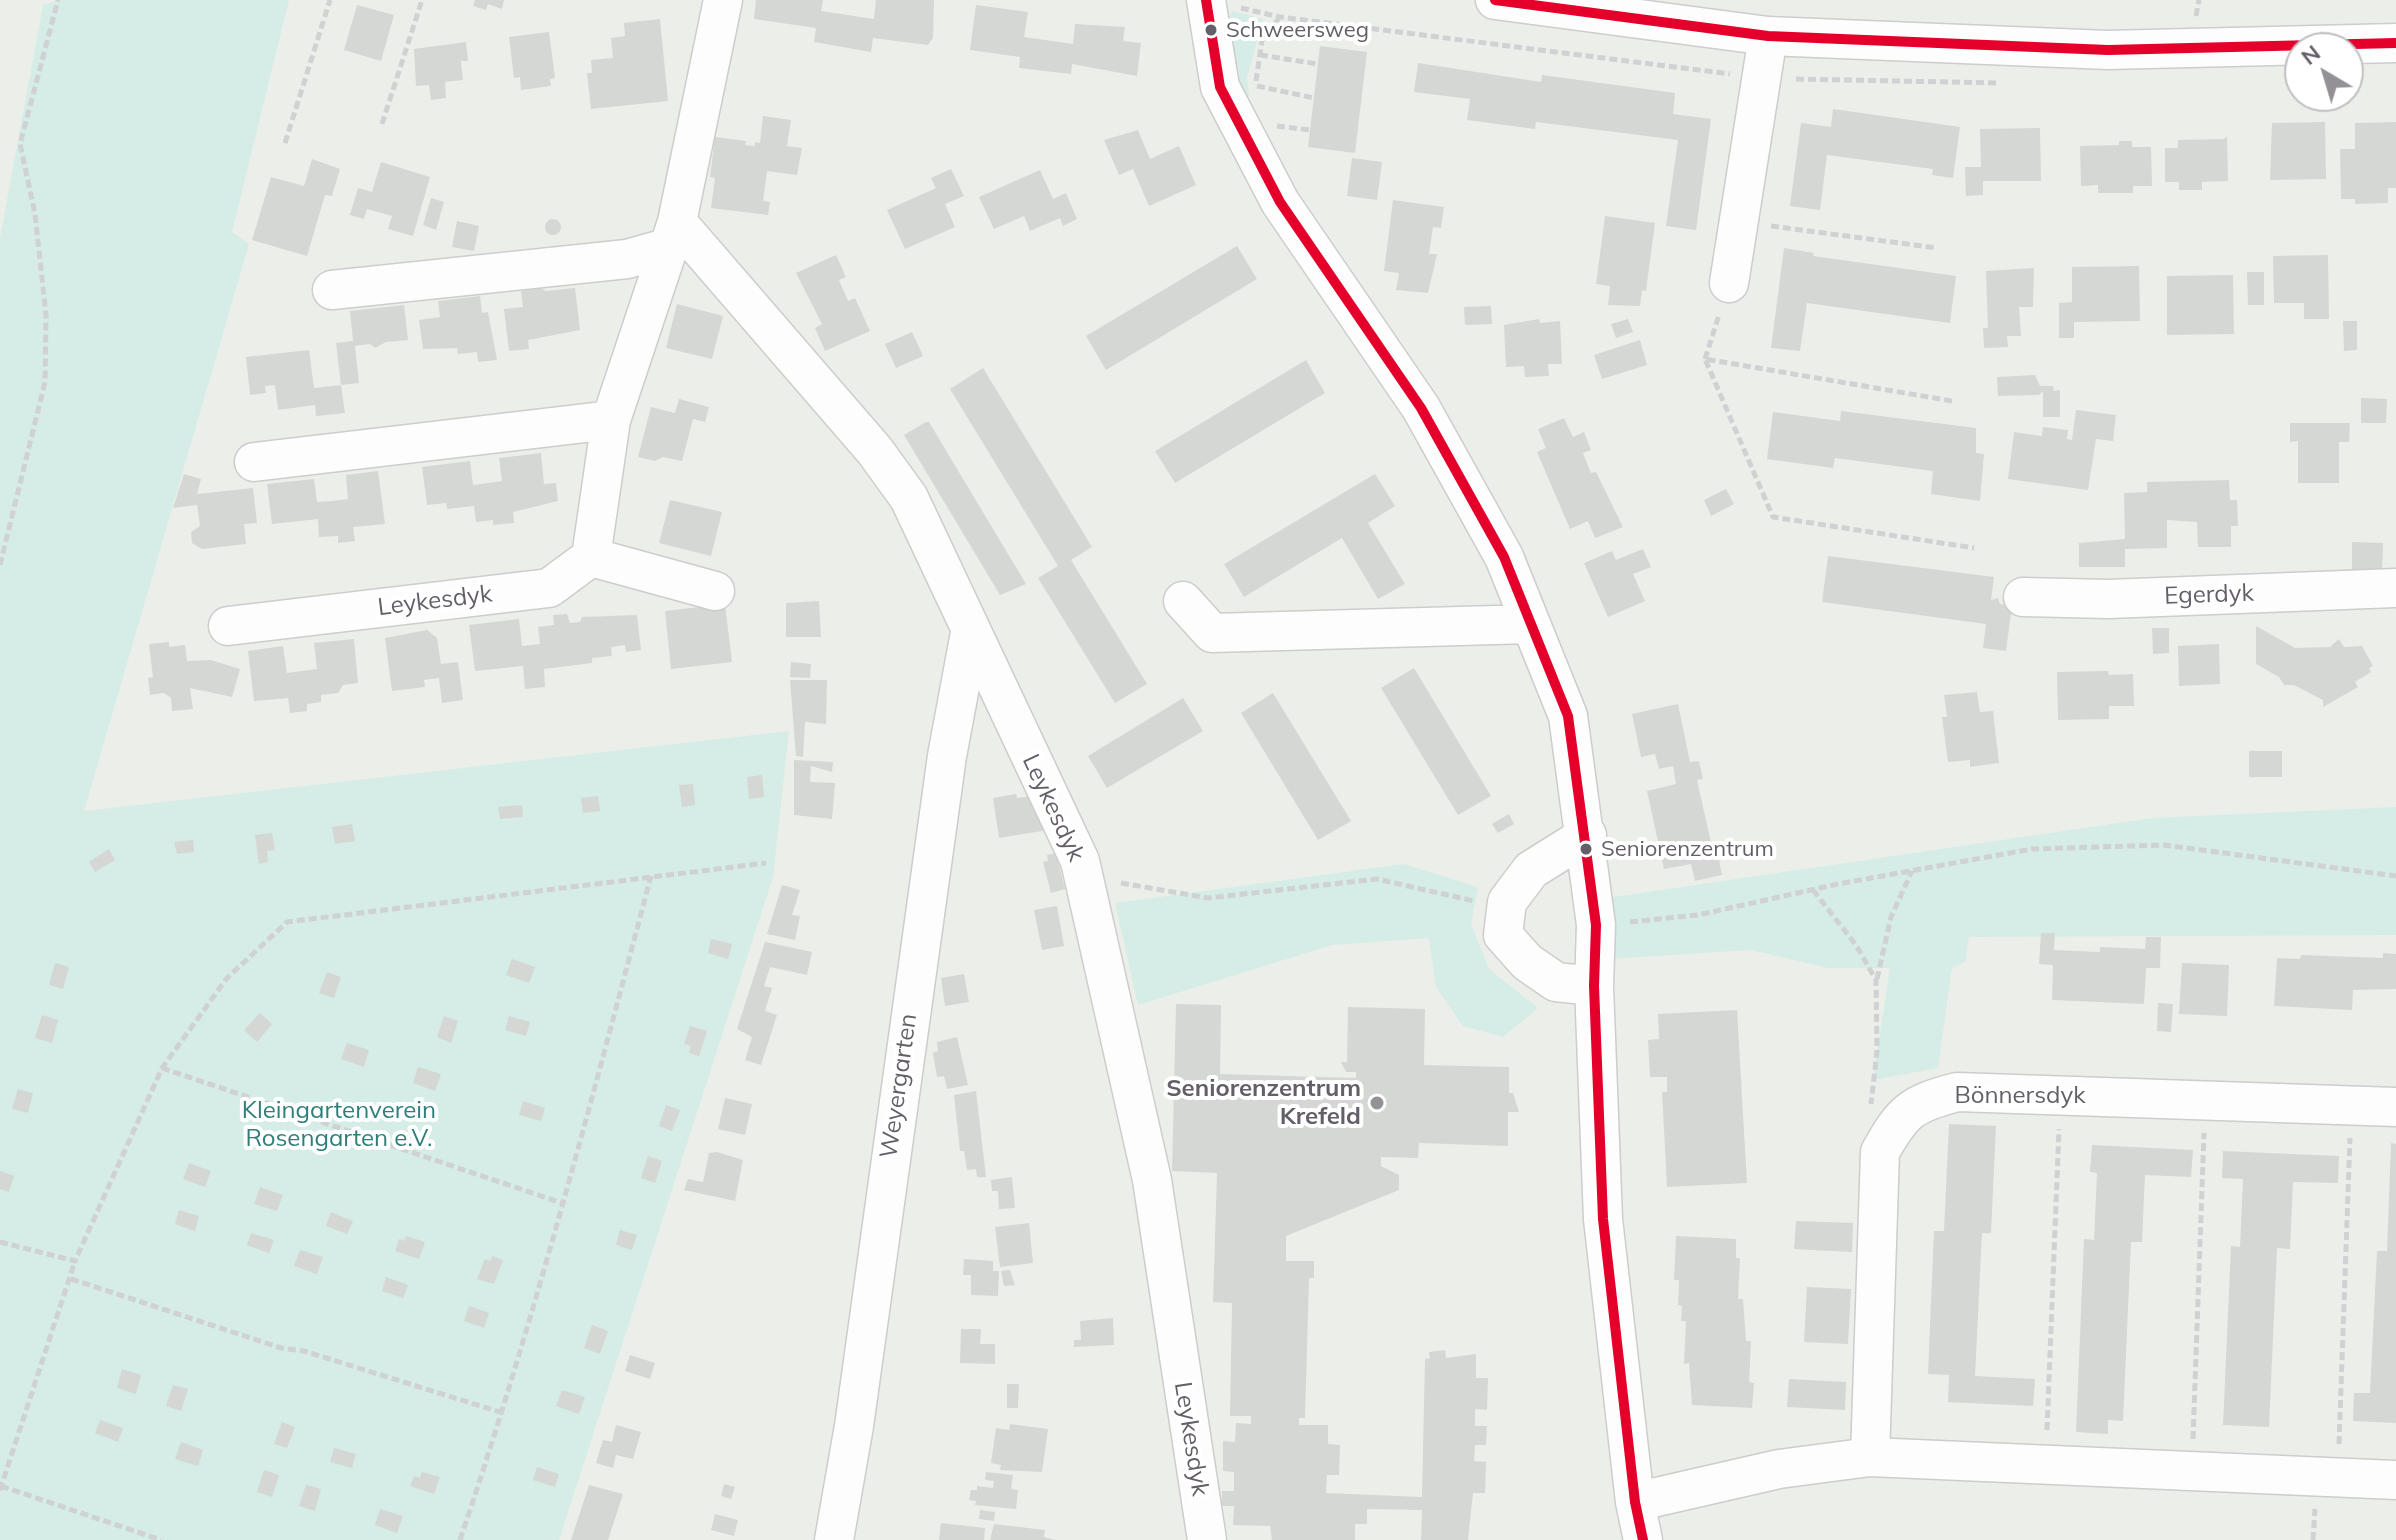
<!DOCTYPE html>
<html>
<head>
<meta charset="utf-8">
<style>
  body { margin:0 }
  #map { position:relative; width:2396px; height:1540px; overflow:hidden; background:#ecefe9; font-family:Mulish,sans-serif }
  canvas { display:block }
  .north { position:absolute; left:2284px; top:32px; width:80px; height:80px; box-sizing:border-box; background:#fff; border:2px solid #c1bfc3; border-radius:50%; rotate:322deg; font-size:22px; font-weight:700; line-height:32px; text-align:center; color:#635e68 }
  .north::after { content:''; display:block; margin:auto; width:28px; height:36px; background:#939195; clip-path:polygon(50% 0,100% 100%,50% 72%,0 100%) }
</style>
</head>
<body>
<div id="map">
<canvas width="2396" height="1540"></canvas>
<div class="north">N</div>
</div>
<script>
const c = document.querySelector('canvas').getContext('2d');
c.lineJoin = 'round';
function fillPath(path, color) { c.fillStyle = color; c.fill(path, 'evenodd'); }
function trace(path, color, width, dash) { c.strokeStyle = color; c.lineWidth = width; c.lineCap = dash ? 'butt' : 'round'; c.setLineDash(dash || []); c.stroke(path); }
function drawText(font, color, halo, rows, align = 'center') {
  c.font = font + ' Mulish,sans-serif'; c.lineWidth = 8; c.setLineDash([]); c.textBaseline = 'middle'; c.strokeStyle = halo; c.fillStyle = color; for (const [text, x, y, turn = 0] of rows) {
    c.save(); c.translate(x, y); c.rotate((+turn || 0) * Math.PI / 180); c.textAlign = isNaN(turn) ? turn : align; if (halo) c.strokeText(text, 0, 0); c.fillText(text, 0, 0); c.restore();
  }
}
fillPath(new Path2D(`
  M60,0h229l-57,232 17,12 -165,567 705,-80 -16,146 -214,663h-559v-1302l43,-233z
  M1233,11l30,8 -16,59 2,18 -5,2 -14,-40 -2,-40z
  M2396,807v128l-427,2 -4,25 -13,6 -14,100 -65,12 17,-112h-62l-77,-18 -144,9v-61l545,-80z
  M1404,864l74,23 -7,37 18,45 49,39 -35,29 -40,-11 -27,-39 -7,-49 -97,7 -194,60 -23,-102z`), '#d5ece7');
fillPath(new Path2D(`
  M475,0h29l-2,9 -14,-5 -2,6 -13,-4z
  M756,0h67l-2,11 53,8 2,-19h58l-1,38 -5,7 -55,-7 -2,14 -57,-10 2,-14 -62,-9z
  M357,5l37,10 -13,46 -37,-11z
  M976,5l52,7 -4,25 49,7 2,-20 50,3 -2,14 18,2 -4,33 -65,-12 -1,10 -52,-6 1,-11 -50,-7z
  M660,19l8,82 -77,8 -4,-36h5l-1,-13 22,-2 -2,-20 14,-2 -1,-13z
  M549,32l6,46 -5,1 1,7 -30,4 -1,-13 -6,1 -5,-41z
  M466,42l2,19h-7l2,19 -18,2 1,16 -15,2 -2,-15 -13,1 -2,-37z
  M1320,46l47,6 -12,101 -47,-6z
  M1418,63l123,19 1,-7 133,18 -2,21 38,5 -15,111 -30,-4 12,-86 -142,-18 -1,7 -68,-9 3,-21 -56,-7z
  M1833,109l127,18 -7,51 -21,-3 1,-6 -106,-14 -7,55 -30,-4 11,-83 30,4z
  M763,116l28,4 -4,26 15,2 -5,27 -30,-4 -4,30 7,1 -2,13 -57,-7 4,-30 -5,-1 5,-40 31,4 -1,4 10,1v-4l5,1z
  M2325,122l1,57 -56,1 2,-57z
  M2396,122v66h-8v15l-33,1v-5h-14l-1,-50h15v-26z
  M2040,128l1,53h-58v14l-17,1 -1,-29h16l-1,-38z
  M1138,130l12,29 29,-13 17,39 -47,21 -16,-37 -14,6 -15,-35z
  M2227,136l1,45 -26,1v8h-23v-8h-14v-34h13v-8l46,-1z
  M2119,141h13v6h19l1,39h-19v7h-35v-8l-17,1 -1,-40 39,-1z
  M1352,158l30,4 -5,38 -30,-4z
  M312,159l28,10 -8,27 -7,-1 -18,61 -55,-16 19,-63 33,9z
  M381,162l49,15 -17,59 -25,-7 4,-13 -25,-7 -3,10 -14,-4 8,-27 14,4z
  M951,169l13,27 -19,8 10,23 -50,22 -18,-39 49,-22 -5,-10z
  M1040,170l13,29 13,-6 11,26 -14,7 -3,-8 -30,13 -6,-15 -30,13 -15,-32z
  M431,198l13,4 -8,28 -13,-5z
  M1393,200l51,7 -3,21 -8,-1 -4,27h8l-9,39 -32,-3 3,-17 -15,-2z
  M1605,216l50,7 -9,68 -4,-1 -2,16 -32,-1 2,-19 -14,-2z
  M545 227a8 8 0 1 1 16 0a8 8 0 1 1-16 0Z
  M457,221l22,5 -5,25 -22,-4z
  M1237,246l20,33 -151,91 -20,-34z
  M1784,248l30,5 -1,3 143,20 -6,47 -143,-20 -7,48 -29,-3z
  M836,255l10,22 -7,3 9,21 7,-3 15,33 -45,20 -10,-23 7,-4 -26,-51z
  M2328,255l1,64h-25v-16h-30l-1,-47z
  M2139,266l1,55 -66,1v16h-15v-35l13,-1v-35z
  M2034,268l-1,39h-14l2,29h-14l1,11 -24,1 -1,-20h5l-2,-57z
  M2247,272h17v33h-16z
  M2233,275l1,59 -67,1v-59z
  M541,288l5,3 29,-3 5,42 -52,10 1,9 -20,2 -5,-42 19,-2 -2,-16z
  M480,296l2,17 6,-1 9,48 -19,2 -1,-10 -19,2 -1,-6 -34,1 -4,-29 21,-3 -2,-16z
  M677,304l46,12 -11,43 -46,-11z
  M404,305l4,35 -22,2 -11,6 -5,-4 -15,2 4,37 -18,2 -5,-42 17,-2 -3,-30z
  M1491,306l1,18 -27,1 -1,-18z
  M1539,319l1,4 20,-2 2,43h-14l1,12 -24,1 -1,-11 -18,1 -2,-42z
  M1628,319l5,13 -17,6 -5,-14z
  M2343,321h14v29l-13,1z
  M912,332l11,24 -27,12 -11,-24z
  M1640,340l7,25 -45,14 -8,-24z
  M309,350l5,38 27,-3 4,28 -29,3 -1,-11 -37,5 -3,-25 -10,1 1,7 -16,2 -4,-38z
  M1306,360l19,33 -150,90 -20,-32z
  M983,368l109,179 -21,13 76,124 -32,19 -77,-125 20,-12 -108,-177z
  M2035,375l5,11h13l1,5 6,-1v27h-17v-26l-4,4 -41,1 -1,-19z
  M2361,398l26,1 -1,24h-25z
  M679,399l30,8 -4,15 -12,-3 -11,42 -19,-4 -8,4 -17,-4 13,-50 24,6z
  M2076,410l40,5 -3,26 -17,-2 -8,51 -80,-11 6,-47 28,4 1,-9 25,3 -1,9 5,1z
  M1841,411l135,17v25l8,1 -4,47 -49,-7 2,-23 -98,-13 -2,10 -66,-9 6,-47 67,9z
  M1564,418l9,19 11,-5 7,18 -8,3 8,20 5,-1 27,55 -28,11 -7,-17 -18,8 -33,-77 9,-4 -8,-19z
  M926,422h3l97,162 -26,11 -96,-160z
  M2290,423h60l-1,19h-10v41h-41v-42l-8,1z
  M541,453l3,31 12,-1 2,18 -45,11 1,11 -21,2v-5l-17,2 -2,-16 -27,3 -1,-6 -19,2 -5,-38 48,-6 3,24 15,-2 14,-2 -3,-23z
  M378,471l7,53 -32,3 2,14 -17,2v-7l-19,1 -1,-18 -46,5 -5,-40 47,-5 3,23 16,-1 15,-2 -2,-24z
  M184,474l17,5 -4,15 56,-6 4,35 -13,1 2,20 -44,5 -10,-6 -1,-11 9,-6 -3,-21 -24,3z
  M1375,474l20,32 -27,17 37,61 -27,15 -36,-61 -98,59 -20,-33z
  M2229,480l1,20h7l1,26h-7v21h-33l-1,-25 -30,-2v28l-42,1v18h-46v-24l46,-4 -1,-46 23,-1v-10z
  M1726,489l8,15 -23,12 -7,-16z
  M670,500l52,12 -11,44 -52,-13z
  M2352,542l31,1 -1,28h-30z
  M1643,549l8,18 -18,7 12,27 -37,16 -24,-54 28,-12 4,9z
  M1828,556l166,21 -3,23 7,-2 2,6 12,1 -6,46 -23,-3 3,-24 -164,-22z
  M819,601l2,36h-35v-34z
  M725,604l7,58 -61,7 -6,-58z
  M567,614l3,9 10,-1 2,-5 55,-2 4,35 -15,2 -1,-7 -14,2 1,9 -20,2v5l-48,6 1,18 -20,2 -2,-23 -48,5 -6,-46 50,-6 3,27 18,-2 -2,-17 16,-2 -1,-10z
  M2256,626l39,22 35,-1 9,-8 5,8 18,-1 11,20 -4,2 2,4 -16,10 3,5 -35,20v-7l-29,-15h-10l-5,-8 -23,-13z
  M2152,628h17v25l-16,1z
  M427,630l10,8 4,26 17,-2 5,38 -21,3 -3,-25 -15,2 1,7 -33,4 -7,-53z
  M354,639l4,44 -15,2 -5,8 -17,2v7l-14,2v7l-17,2 -2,-15 -34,3 -6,-50 35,-5 4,27 30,-4 -3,-26z
  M169,642v5l16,-2 2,16 24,-1 29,9 -8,28 -42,-9 3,21 -21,2 -1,-13 -7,-5 -14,2 -2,-17 5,-1 -4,-33z
  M2219,644l1,40 -41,2 -1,-40z
  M791,662l20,2 -1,14 -20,-1z
  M1414,668l77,128 -33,19 -77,-127z
  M2108,671l1,4 24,-1 1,32h-25v13l-51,1 -1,-48z
  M790,680h37l-1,44 -21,-2 -2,35 -7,-1z
  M1977,692l3,20 13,-1 6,52 -29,4v-7l-22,2 -6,-45h5l-3,-22z
  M1273,693l78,128 -33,19 -77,-127z
  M1183,698l20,33 -96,57 -19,-32z
  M1678,704l12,58 9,-1 4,18 -6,1 17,76 4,-1 4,20 -27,6 -4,-17 -27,5 -17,-78 29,-7 -3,-18 -14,3 -4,-15 -14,3 -9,-43z
  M2249,751h33v26h-33z
  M794,760l39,2 -1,10 -21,-6 -1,16 25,1 -3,36 -38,-4z
  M762,775l2,22 -15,2 -2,-22z
  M693,784l2,21 -13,2 -3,-22z
  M1016,794l1,4 15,-2 2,15h5l9,19 -49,8 -6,-40z
  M598,796l2,15 -17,2 -2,-15z
  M522,805l1,12 -23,2 -2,-12z
  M1509,814l5,10 -16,9 -6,-9z
  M352,824l3,17 -20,3 -3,-17z
  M272,833l3,17 -8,1 1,11 -9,2 -4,-29z
  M193,840l1,12 -17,2 -3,-12z
  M109,849l6,11 -20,12 -6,-10z
  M1056,853l9,36 -14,4 -8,-31 5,-1 -1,-6z
  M782,885l18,5 -8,25 8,1 -5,24 -28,-6z
  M1057,906l7,40 -22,4 -8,-40z
  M2041,933h14l-1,17 46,2v-5l45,2 1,-12h15l-1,31h-14l-2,36 -92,-4 1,-35 -14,-1z
  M711,939l21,5 -4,15 -20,-6z
  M765,942l47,10 -5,23 -37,-8 -6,19 8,2 -7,23 12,4 -16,50 -16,-5 7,-23 -15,-8z
  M2383,953l13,1v35l-43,1 -1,20 -78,-4 3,-48 23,1 1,-4 82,3z
  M512,959l23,8 -6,16 -23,-8z
  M55,963l14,4 -6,22 -14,-4z
  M2182,963l47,2 -2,51 -48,-2z
  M327,972l14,5 -7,21 -15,-5z
  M964,974l5,28 -24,4 -4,-28z
  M2158,1003l15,1 -2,28 -14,-1z
  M1176,1004l45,1 -1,69 136,4v-6h-10l-5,-10h6l1,-55 77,2 -1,56 85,2v26h4l6,19h-11v34l-89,-3 -1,15 -37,-1v9l18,9v15l-113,46v25h28v17h-5l-4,140h-6v7h29v19l12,1 -1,30h-12l-1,18 96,4 3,-138 5,-1 -1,-6 16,-2 1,8 30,-4v24h12l-1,32 -12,-1v17h12l-1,19h-11l-1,16 12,1 -1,31h-12l-5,47h-47l1,-30 -55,-1v15h-12v16h-83l-2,-14 -37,-1 1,-19h-12v-15h12v-19l-11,-1v-30l12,1 1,-19 15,1v-8h-21l2,-113 -19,-1 4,-129 -45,-2z
  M1737,1010l10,173 -80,4 -5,-95h5v-15h-17l-2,-37 11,-1 -1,-25z
  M260,1013l12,11 -15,18 -13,-12z
  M42,1015l16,5 -6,23 -17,-5z
  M444,1016l14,5 -7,22 -14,-6z
  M509,1016l21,6 -4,14 -21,-6z
  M690,1026l17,5 -8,25 -10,-3 2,-7 -7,-2z
  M957,1037l11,48 -21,4 -3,-13 -7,1 -4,-24 5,-2 -1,-9z
  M347,1043l22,7 -5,17 -23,-8z
  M418,1067l23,7 -6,17 -22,-8z
  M18,1089l15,4 -5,20 -16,-4z
  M976,1091l10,86h-9l-1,-8 -9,1 -3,-19h-4l-6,-56z
  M725,1098l27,6 -7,31 -27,-6z
  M523,1101l22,7 -4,13 -22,-6z
  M666,1105l14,5 -8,21 -13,-5z
  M1949,1124l47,2 -5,107h-9l-7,143 60,3 -2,27 -85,-4 1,-27 -21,-1 6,-143h10z
  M2391,1143l5,1v279l-43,-2 1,-28h16l7,-142h10z
  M2092,1145l101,5 -2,27 -46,-2 -3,67h-11l-8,179 -15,-1v14l-32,-2 8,-193 10,1 3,-67 -7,-1z
  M2223,1151l116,5 -1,27 -45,-1 -3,67 -13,-1 -8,179 -46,-2 8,-179 9,1 3,-68 -21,-1z
  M717,1152l26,8 -8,41 -51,-11 4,-11 15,3 6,-29z
  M648,1156l14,5 -7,22 -14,-5z
  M189,1163l22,8 -6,16 -22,-8z
  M0,1171l14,5 -5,16 -9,-3z
  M1012,1177l3,31 -16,1 -1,-18h-6l-1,-11z
  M260,1187l23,8 -6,16 -23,-7z
  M179,1210l20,6 -4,15 -20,-7z
  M331,1212l22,9 -6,13 -21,-8z
  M1796,1221l57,2 -1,29 -58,-3z
  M1029,1223l4,40 -33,4 -5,-40z
  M620,1230l17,5 -5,15 -16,-5z
  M251,1233l23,7 -5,13 -22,-8z
  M406,1236l19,6 -6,17 -24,-8 4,-12 5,2z
  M1676,1236l60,3v19h4l-2,41h5l3,42h5l-2,41 5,1 -2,25 -60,-3 -3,-42 -5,1 2,-43h-5l1,-15 -4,-1 1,-25h-5z
  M300,1250l23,7 -6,17 -23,-8z
  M492,1256l11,4 -9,24 -17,-5 8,-20 5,2z
  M964,1259l29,2v10h6l-1,25 -27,-1v-20h-8z
  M1010,1270l5,15 -11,1 -3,-15z
  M386,1277l22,8 -5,13 -21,-7z
  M1807,1287l44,2 -3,55 -44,-2z
  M469,1306l20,7 -5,15 -20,-7z
  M1113,1318l1,27 -40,2v-7h7l-1,-19z
  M592,1325l16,6 -8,23 -16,-6z
  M961,1329h20l-1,15h15v20l-35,-1z
  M630,1355l25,8 -5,16 -25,-8z
  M122,1369l19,6 -5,19 -19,-6z
  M1789,1379l57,3 -1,28 -58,-3z
  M1007,1384h12l-1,24h-11z
  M173,1385l15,4 -7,22 -15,-5z
  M562,1390l23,7 -6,17 -23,-8z
  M100,1420l23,8 -5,14 -23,-9z
  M282,1422l13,5 -8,21 -13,-4z
  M1010,1424l38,5 -6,43 -42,-2 1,-5 -10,-2 5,-35 13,2z
  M616,1425l25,7 -8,27 -17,-4 -3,13 -17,-5 7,-23 9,2z
  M181,1442l22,8 -5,16 -23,-7z
  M334,1448l22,6 -4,14 -22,-6z
  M537,1467l22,7 -4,13 -22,-7z
  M264,1470l15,5 -7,22 -15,-5z
  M422,1472l18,5 -6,17 -24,-8 4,-10 6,2z
  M986,1472l27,3 -2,14 7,1 -2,19 -41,-4 1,-4 -7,-1 2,-10h6v-4l16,2 1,-7 -9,-1z
  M724,1484l11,3 -4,12 -10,-3z
  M306,1485l15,4 -6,22 -16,-5z
  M589,1485l34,9 -15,46h-37z
  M380,1509l23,7 -6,17 -22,-8z
  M980,1510l15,2 -1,9 -15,-2z
  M715,1514l23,6 -4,16 -23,-6z
  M941,1523l44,5 -1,12h-45z
  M994,1524l51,6 -1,7 11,3h-65z`), '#d4d7d3');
const minor = new Path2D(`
  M1206,0l14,87 60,115 141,206 83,149 64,159 28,209 -2,61 9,233 32,283 8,38
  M1495,0l273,36 340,14 288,-7
  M677,222l198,229 34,47 171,363 72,319 55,360
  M1729,283l39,-247
  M332,290l295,-31 39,-11
  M254,462l357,-42
  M591,557l124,34
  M2023,597l85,2 288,-11
  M1183,601l29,32 319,-9
  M228,626l321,-38 42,-31 20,-137 66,-198 46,-222
  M1587,835l-56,35 -24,32 -4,33 24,27 29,20 38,4
  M1870,1457l10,-305c23,-41 31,-48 77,-60l439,15
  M1635,1502l144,-33 91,-12 526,23
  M834,1540l20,-114 93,-670 23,-123`);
trace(minor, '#cdcdcc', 41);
trace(new Path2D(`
  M1241,8l39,9 450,57
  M2196,16l3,-16
  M1260,55l58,9
  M1796,79l202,4
  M1256,81l6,-41 18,-23
  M1257,86l57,12
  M382,124l40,-124
  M1277,126l33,4
  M285,143l45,-143
  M1771,226l166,22
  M1705,359l14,-44
  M1952,401l-247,-42 68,158 201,31
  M0,565l45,-183 1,-67 -11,-101 -15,-70 38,-144
  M1121,883l87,15 169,-19 97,22
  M1813,890l43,55 20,35 1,71 -6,53
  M1630,922l68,-7 140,-31 194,-35 132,-4 232,31
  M1877,979l14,-62 21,-46
  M162,1068l403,136
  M0,1242l75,19 87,-193 65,-90 60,-56 479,-59
  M71,1279l210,69 23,3 199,62
  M2047,1430l12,-301
  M2193,1439l11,-306
  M2339,1444l11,-306
  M1,1486l160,54
  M0,1490l75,-229
  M460,1540c74,-219 132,-441 191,-664
  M2313,1540l2,-31`), '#cfd1d3', 5, [8, 4]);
trace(minor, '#fcfdfc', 38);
trace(new Path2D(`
  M1206,0l14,87 60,115 141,206 83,149 64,159 28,209 -2,61 9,233 32,283 8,38
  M1495,0l273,36 340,14 288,-7`), '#e4002b', 10);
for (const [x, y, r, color] of [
  [1211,30,7,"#635e68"],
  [1586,849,7,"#635e68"],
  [1377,1103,8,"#939195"]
]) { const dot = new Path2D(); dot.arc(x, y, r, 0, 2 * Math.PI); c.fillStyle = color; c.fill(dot); trace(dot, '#fff', 3); }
drawText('22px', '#635e68', '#fff', [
  ["Schweersweg",1226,30],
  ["Seniorenzentrum",1601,849]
], 'left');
drawText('24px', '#635e68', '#fff', [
  ["Egerdyk",2209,595,-2],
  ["Leykesdyk",435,601,-7],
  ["Leykesdyk",1053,808,65],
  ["Weyergarten",899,1086,-82],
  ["Bönnersdyk",2020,1096],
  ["Leykesdyk",1191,1439,81]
]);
drawText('bold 24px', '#635e68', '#fff', [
  ["Seniorenzentrum",1361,1089],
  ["Krefeld",1361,1117]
], 'right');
drawText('24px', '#2e7f79', '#fff', [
  ["Kleingartenverein",339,1111],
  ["Rosengarten e.V.",339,1139]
]);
</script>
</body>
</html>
